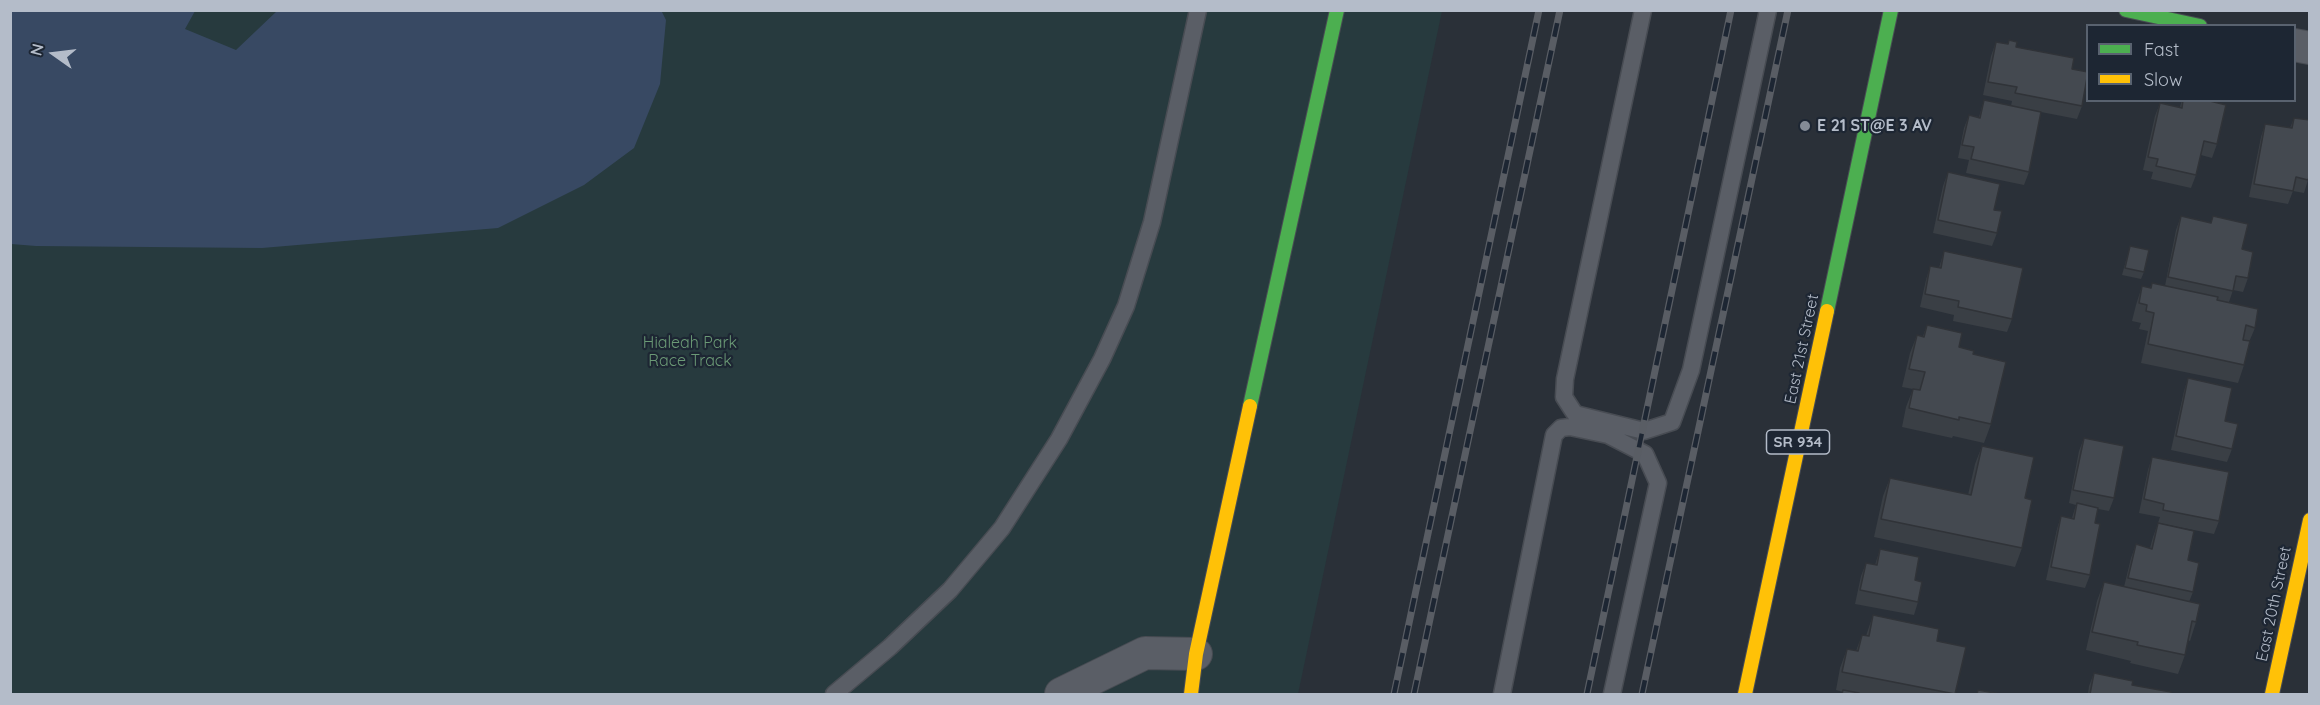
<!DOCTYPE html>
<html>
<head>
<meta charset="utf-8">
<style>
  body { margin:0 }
  #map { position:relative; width:2320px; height:705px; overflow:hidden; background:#2a3038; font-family:Quicksand,sans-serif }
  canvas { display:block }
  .frame { position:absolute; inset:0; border:12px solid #b4bcc9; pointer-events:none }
  .legend { position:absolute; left:2086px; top:24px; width:210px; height:78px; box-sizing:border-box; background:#1d2633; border:2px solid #59626f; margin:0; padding:8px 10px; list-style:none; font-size:18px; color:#b4bcc9 }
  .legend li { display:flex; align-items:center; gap:12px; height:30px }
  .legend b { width:30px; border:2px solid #59626f }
  .north { position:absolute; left:24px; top:24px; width:60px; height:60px; -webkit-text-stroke:4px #1d2633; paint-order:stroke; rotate:284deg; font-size:16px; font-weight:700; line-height:24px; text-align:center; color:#b4bcc9 }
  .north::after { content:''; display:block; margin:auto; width:21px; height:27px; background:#b4bcc9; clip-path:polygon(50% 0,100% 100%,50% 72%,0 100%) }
</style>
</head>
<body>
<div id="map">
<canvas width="2320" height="705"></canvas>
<div class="frame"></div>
<ul class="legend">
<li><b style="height:8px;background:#4caf50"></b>Fast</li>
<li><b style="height:8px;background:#ffc107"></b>Slow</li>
</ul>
<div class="north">N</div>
</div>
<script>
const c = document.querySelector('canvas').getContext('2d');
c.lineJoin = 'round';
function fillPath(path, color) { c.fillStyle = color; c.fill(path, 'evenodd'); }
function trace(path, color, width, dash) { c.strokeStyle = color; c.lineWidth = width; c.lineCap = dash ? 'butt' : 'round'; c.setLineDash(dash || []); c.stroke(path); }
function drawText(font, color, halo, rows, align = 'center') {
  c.font = font + ' Quicksand,sans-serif'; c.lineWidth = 4.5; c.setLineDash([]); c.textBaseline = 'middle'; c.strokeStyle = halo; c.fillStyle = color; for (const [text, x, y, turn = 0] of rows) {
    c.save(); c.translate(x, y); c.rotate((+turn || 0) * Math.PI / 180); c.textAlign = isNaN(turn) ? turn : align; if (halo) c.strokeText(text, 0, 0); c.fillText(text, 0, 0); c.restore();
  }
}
fillPath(new Path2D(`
  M10,11h1432l-144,683h-1287z`), '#273a3e');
fillPath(new Path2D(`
  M661,10l5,10 -6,64 -26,64 -50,37 -86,43 -236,20 -226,-2 -25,-2v-233h184l-10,18 51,21 41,-39z`), '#384963');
const lane = new Path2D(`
  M1643,10l-78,369 -1,18 11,17 69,17 28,-9 19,-52 77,-360
  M834,694l56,-47 60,-57 52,-62 57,-89 43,-80 24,-53 26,-84 46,-212
  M1502,694l52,-259 7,-7 9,-1 38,8 37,19 13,29 -46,211`);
const street = new Path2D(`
  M2294,45l16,3
  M1061,694l84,-41 51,1`);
const fast = new Path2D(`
  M2126,10l74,16
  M1827,311l64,-301
  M1250,406l87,-396`);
const slow = new Path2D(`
  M1191,694l5,-40 54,-248
  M1745,694l82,-383
  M2272,694l38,-174`);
trace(lane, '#484c53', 19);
trace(street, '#484c53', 34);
trace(fast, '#484c53', 16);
trace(slow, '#484c53', 16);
trace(lane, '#5a5e66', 16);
trace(street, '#5a5e66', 32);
trace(fast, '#4caf50', 14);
trace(slow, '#ffc107', 14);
const rail = new Path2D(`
  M1394,694l145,-684
  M1414,694l146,-684
  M1587,694l144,-684
  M1642,694l146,-684`);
trace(rail, '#595d64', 7);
trace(rail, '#1d2633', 4.5, [14]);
fillPath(new Path2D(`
  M1996,42l20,5 56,22 10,37 -5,13 -36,-7 -12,60 -5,13 -58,-12 3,-13 -11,-2 6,-30 5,-13 10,2 5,-17 27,6 1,-5 -29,-6 8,-39z
  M2182,100h24l11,44 -5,14 -11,-3 -5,20 -5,13 -40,-9 2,-7 -10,-2 12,-54 5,-13 20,4z
  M2294,118l14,62 -4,13 -11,-2 -5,13 -39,-7 12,-60 4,-13 25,4z
  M1948,172l46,38 3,23 -5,13 -59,-13 10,-47z
  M2181,216l30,7 2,-7 29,33 6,29 -5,14 -10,-2 -4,12 26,26 -6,14 -5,23 -6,18 -97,-20 7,-32 -9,-2 2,-6 -9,-2 4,-16 6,-19 8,2 2,-5 13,3 11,-56z
  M2130,246l14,26 -3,7 -19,-4z
  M1944,251l68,68 -5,13 -54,-11 1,-6 -34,-8 6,-27 4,-14 9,2z
  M1927,325l32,22 14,7 18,70 -7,19 -31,-7 -1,2 -50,-11 4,-20 7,-18 -11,-2 8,-34 7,-18 6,1z
  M2188,378l37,43 7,28 -5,13 -56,-12 13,-59z
  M2084,438l30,60 -5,13 -11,-2 -3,14 -5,52 -5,13 -39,-8 11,-51 4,-13 11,2 4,-13 -7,-2 10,-52z
  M1982,446l43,52 -3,50 -7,19 -141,-30 9,-41 7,-18 78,17 7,-31z
  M2152,457l67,64 -5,13 -56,-11 2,-6 -21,-4 9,-43z
  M2158,523l30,37 5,32 -4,10 7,20 -6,19 -2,-1 -3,15 -7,19 -48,-11 1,-2 -45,-11 11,-49 7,-19 20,5 7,-29 5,-14 14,4 3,-11z
  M1880,549l35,31 3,22 -4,13 -59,-11 6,-28 5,-13 9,2z
  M1873,615l64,26 18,53h-113l1,-2 -7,-2 4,-22 7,-19 9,2 6,-16 4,1z
  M2094,673l38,12 39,9h-83l1,-8z`), '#3a3f45');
const building = new Path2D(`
  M2009,40l8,2 -1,5 58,11 -2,11 16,3 -6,34 -67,-13 2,-6 -29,-5 8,-40 12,2z
  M1984,100l57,12 -12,60 -58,-13 3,-12 -12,-2 7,-30 11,3z
  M2183,100h23l20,5 -9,39 -13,-3 -8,34 -40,-9 2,-7 -10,-2 12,-54 22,5z
  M2294,118l16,2v54l-2,6 -12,-3 -3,14 -39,-7 11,-60 27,4z
  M1948,172l52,12 -6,26 8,1 -5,22 -59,-13z
  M2181,216l30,7 2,-7 35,8 -6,25 11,3 -5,26 -12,-2 -3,15 -65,-14z
  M2130,246l19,4 -5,22 -19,-4z
  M1944,251l79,17 -11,51 -54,-12 1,-6 -34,-7 5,-28 11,2z
  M2152,283l66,14 -1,3 41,9 -3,19 -9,-3 -3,15 7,1 -6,24 -96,-21 6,-31 -8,-2 1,-6 -8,-2 3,-17 9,2z
  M1927,325l35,8 -3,14 15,4 -1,3 33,8 -15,62 -32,-7v3l-50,-12 4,-19 7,1 5,-18 -16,-3 8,-34 7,2z
  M2188,378l44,10 -7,33 13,3 -6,25 -56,-13z
  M2084,438l40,8 -10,52 -41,-8z
  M1982,446l52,11 -9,41 7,2 -10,48 -141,-29 9,-41 81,17z
  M2152,457l77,15 -10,49 -56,-11 1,-6 -20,-5z
  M2077,503l21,5 -3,15 5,1 -10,51 -39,-8 10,-51 13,3z
  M2158,523l36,8 -6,29 11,3 -6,29 -65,-14 8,-34 16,5z
  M1880,549l39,8 -4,23 7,2 -4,20 -58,-12 6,-27 11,2z
  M2104,582l96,22 -4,18 -4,-1 -7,34 -48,-10 1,-3 -46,-10z
  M1873,615l66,14 -2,12 29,6 -11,47 -113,-22 5,-23 11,2 4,-16 7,1z
  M2094,673l39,8 -1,4 39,7v2h-81z
  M1843,690l16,3v1h-17z
  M1978,690l23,4h-24z`);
fillPath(building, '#444950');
trace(building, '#303338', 1.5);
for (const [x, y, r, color] of [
  [1805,126,6,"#848b96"]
]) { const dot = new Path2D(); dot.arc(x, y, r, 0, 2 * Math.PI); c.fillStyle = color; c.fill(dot); trace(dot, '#1d2633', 2); }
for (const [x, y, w] of [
  [1798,442,63]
]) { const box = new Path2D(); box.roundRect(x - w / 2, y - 12, w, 24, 4.5); c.fillStyle = '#1d2633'; c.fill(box); trace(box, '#b4bcc9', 1.5); }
drawText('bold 15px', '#b4bcc9', null, [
  ["SR 934",1798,442]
]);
drawText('bold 16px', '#b4bcc9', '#1d2633', [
  ["E 21 ST@E 3 AV",1817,126]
], 'left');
drawText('16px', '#6b9a76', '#1d2633', [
  ["Hialeah Park",690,343],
  ["Race Track",690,361]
]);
drawText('16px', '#b4bcc9', '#1d2633', [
  ["East 21st Street",1802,349,-78],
  ["East 20th Street",2274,604,-78]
]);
</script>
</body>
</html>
